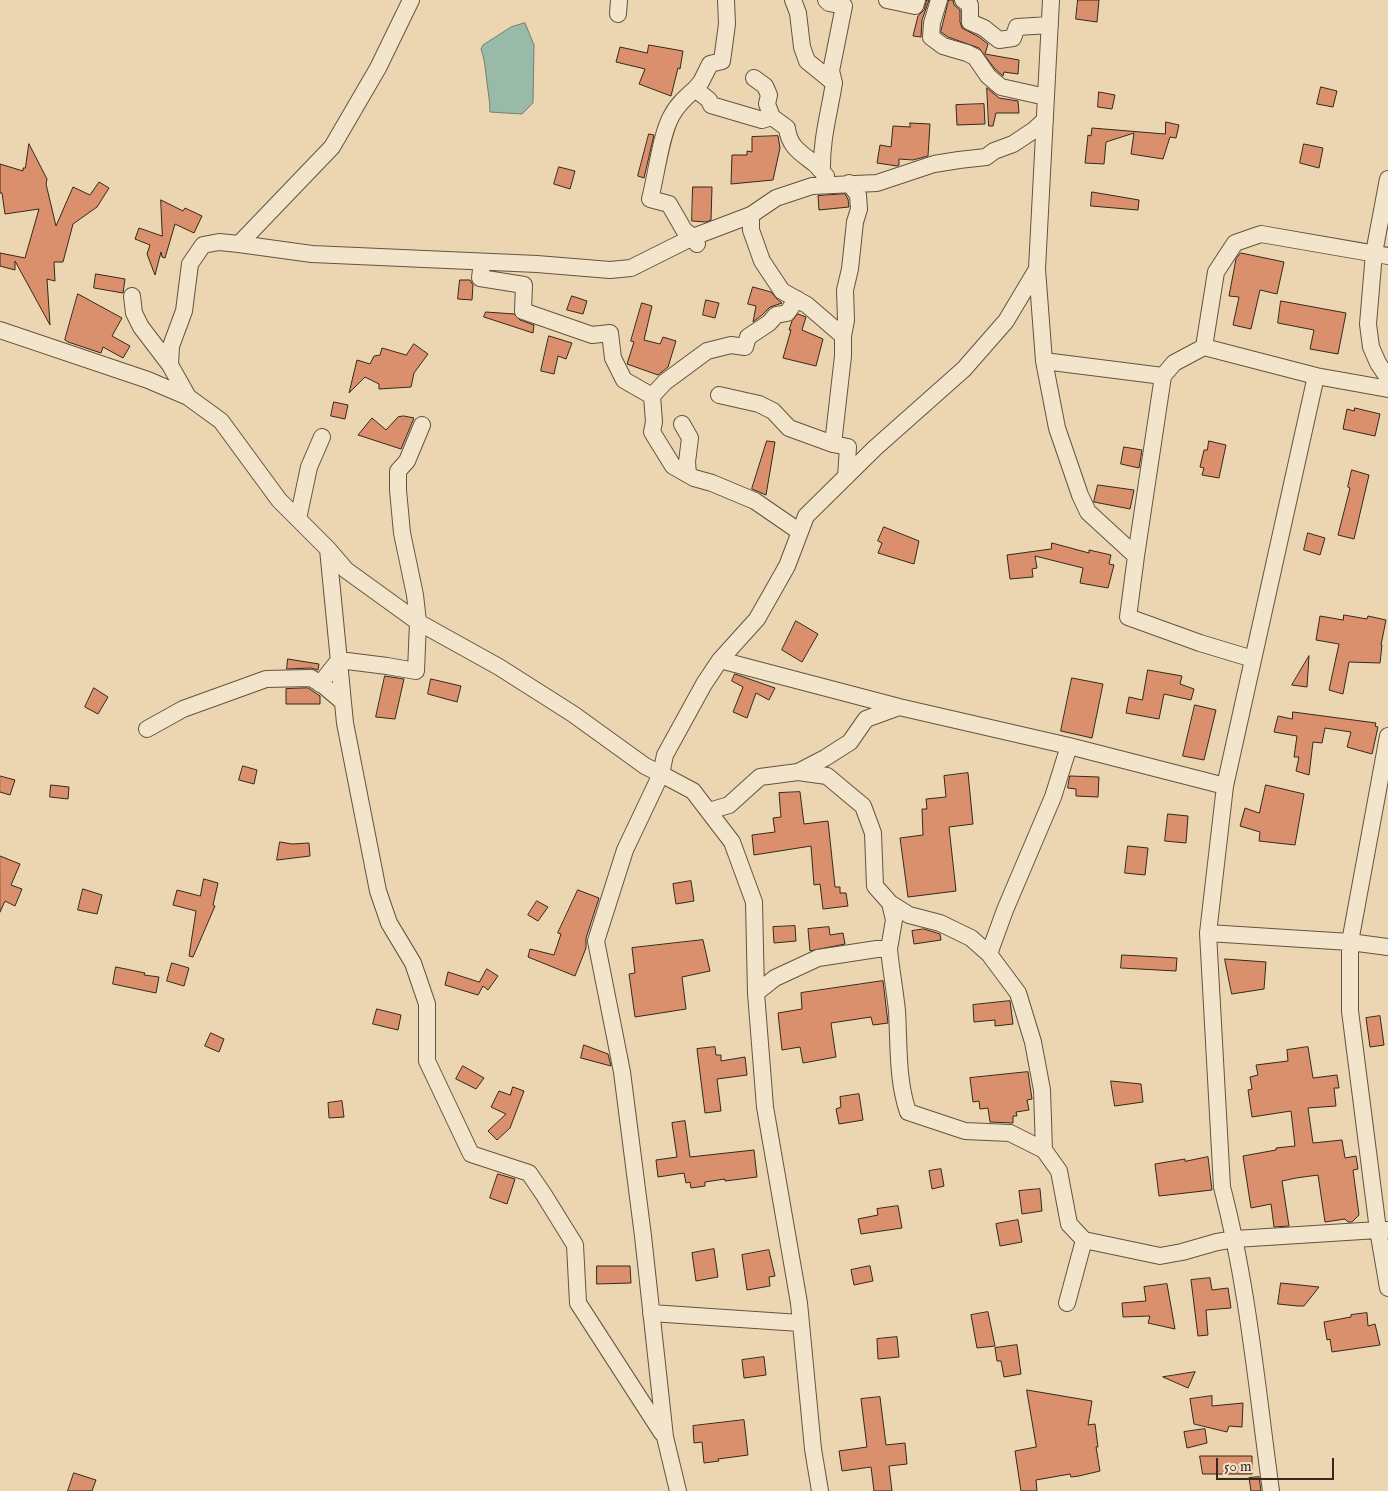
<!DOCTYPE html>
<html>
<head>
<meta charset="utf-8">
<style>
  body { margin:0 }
  #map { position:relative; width:1388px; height:1491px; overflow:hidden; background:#ecd6b1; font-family:"IM FELL English",serif }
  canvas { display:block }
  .scale { position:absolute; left:1216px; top:1458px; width:118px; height:22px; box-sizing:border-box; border:2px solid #34291b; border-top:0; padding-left:6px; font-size:15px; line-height:18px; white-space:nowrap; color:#34291b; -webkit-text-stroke:4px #f3e4cc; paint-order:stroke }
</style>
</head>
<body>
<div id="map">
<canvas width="1388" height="1491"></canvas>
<div class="scale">50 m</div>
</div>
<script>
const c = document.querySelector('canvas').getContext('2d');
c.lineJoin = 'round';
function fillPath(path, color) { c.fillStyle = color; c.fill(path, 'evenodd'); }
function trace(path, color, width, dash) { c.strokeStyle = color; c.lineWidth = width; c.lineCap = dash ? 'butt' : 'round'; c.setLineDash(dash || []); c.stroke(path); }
const water = new Path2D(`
  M525,23l9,22 -1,58 -11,11 -32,-2c0,-13 -3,-25 -4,-38 -1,-9 -2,-16 -5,-25l2,-4 28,-18z`);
fillPath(water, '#99b9a9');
trace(water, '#717f70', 1);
const building = new Path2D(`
  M927,0h2l-7,20 -1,17 -8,-1 5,-20 6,-6z
  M949,0h4l1,5 6,5v12l2,6 17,9 9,7 -3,10 34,6 -1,14 -14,-2 -1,4 -8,-7 -16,-21 -31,-11 -7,-5z
  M1078,0h21l-2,22 -21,-3z
  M649,45l34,6 -3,18 -2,-1 -7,28 -32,-12 6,-15 -29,-7 4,-15 27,6z
  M1321,87l16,4 -4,16 -16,-3z
  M987,88l12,10 19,3 1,12h-23l-3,13h-4z
  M1099,92l16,3 -3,14 -14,-2z
  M984,104l1,20 -28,1 -1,-20z
  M1166,122l13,3 -3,13 -6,-1 -7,22 -32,-5 3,-21 -28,9 -2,22 -19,-1 3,-28 3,1 1,-8 73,6z
  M910,123l20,1 -2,32 -15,4 -14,-1v6l-2,1 -20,-3 3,-18 11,2 2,-21 17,1z
  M649,134l5,1 -10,43 -6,-2z
  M778,136l2,12 -7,32 -42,4 1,-29h15v-4l5,1v-15z
  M29,144l18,35 -1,5 10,42 17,-39 17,8 9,-13 10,6 -12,19 -24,17 -10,38h-9l1,19 -8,-2 3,46 -35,-64v9l-15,-4v-13l25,5 14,-49 -34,5 -3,-21h-2v-29l23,7v-3h2z
  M1304,144l19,4 -4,20 -19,-5z
  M559,167l16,4 -5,18 -16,-5z
  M693,187h19l-1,33 -5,2 -14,-1z
  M1092,192l47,8 -1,10 -47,-4z
  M845,194l3,5 1,8 -30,3 -1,-14z
  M161,200l22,11 2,-3 17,8 -8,17 -19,-9 -10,34 -3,-1 -1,-5 -6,23 -8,-21 3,-9 -15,-6 4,-11 23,8z
  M1241,253l43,9 -7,32 -17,-4 -9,39 -18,-4 6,-28 -10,-1 7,-37z
  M96,274l29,5 -2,14 -29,-5z
  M460,280h10l3,5 -1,15 -14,-1z
  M753,287l18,5 6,7 5,4 -12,4 -8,8 -9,7 3,-16 -8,-2z
  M78,294l44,24 -10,18 18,10 -7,12 -20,-11 -2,6 -33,-11 -3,-2z
  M572,296l15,5 -4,13 -16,-4z
  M706,300l13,3 -4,15 -12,-3z
  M1281,301l65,12 -8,41 -28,-5 4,-19 -36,-7z
  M642,303l10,3 -8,34 16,4 3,-7 13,4 -8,26 -10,8 -31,-11 7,-22 -3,-1z
  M486,312l28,2 6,6 14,5 -1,8 -49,-16z
  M798,314l8,3 -4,13 21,9 -7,27 -33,-8 8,-28h-2l3,-9z
  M549,336l23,7 -6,16 -8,-3 -4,18 -13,-3z
  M414,344l14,10 -14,19 -3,14 -32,2v-5l-14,-7 -16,16 8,-33 13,4 4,-8 6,-1 2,-7 24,7z
  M334,402l14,3 -3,14 -14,-3z
  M1355,408l25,6 -5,22 -32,-7 4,-20 7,2z
  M404,416l10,2 -13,31 -43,-14 14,-17 14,12 12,-13z
  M767,441l8,1 -9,53 -14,-6z
  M1209,441l17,4 -7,33 -17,-3 2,-7 -4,-1 4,-17h3z
  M1124,447l18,3 -3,18 -18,-4z
  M1352,470l17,5 -15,64 -16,-4 12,-47 -2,-1z
  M1098,485l36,5 -4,19 -36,-7z
  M884,527l35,14 -5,23 -36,-11 4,-10 -4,-2z
  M1308,533l17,5 -5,17 -16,-5z
  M1052,543l37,10v-3l22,5 -2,9 5,1 -6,23 -28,-5 3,-15 -48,-12 2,12 -5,1 1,8 -23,2 -3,-24 44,-6z
  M1344,615l23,4 1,-3 18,4 -5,25h1l-2,18 -31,-1 -6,32 -14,-4 10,-46 -23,-4 4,-24 23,4z
  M796,621l22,13 -16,28 -20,-12z
  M1309,656l-2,31 -15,-2z
  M288,659l31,5 -1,6 -7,-2 -24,1z
  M1148,670l34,6 -2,8 14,5 -3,11 -27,-6 -5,25 -33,-6 3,-16 13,3z
  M735,674l40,14 -6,12 -13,-7 -9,25 -14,-6 10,-25 -11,-6z
  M385,676l19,3 -9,40 -19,-2z
  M1072,678l31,6 -11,54 -31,-7z
  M431,679l30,7 -4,16 -29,-8z
  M94,688l14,9 -10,17 -13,-7z
  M308,688l12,8v8h-34v-15z
  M1195,705l21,5 -12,50 -21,-4z
  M1293,712l83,11 -1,3 3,1 -6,27 -25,-7 4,-15 -26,-4 -3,15 -9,-1 -4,33 -13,-4 3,-14h-5l3,-21 -23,-4 4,-16 14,3z
  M243,766l14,4 -3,14 -15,-4z
  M968,773l5,51 -24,3 7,64 -48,6 -8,-59 23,-3 -1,-26h5l-1,-10 20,-2 -2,-21z
  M0,776l15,4 -5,15 -10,-3z
  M1070,776l29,1 -1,20 -22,-1v-7l-8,-1z
  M51,785l18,2 -1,12 -18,-2z
  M1266,785l38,9 -9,51 -36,-4 1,-9 -20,-6 5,-18 14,5z
  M800,792l4,32 24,-3 7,66h5v6h6l2,13 -25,3 -3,-25 -6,1 -3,-39 -57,9 -2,-20 23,-3 -2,-14 8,-1 -2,-24z
  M1168,814l20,2 -2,27 -21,-2z
  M280,842l12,2 17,-1 1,13 -33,4z
  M1128,846l20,2 -3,27 -20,-2z
  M0,856l20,8 -9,21 11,4 -7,17 -10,-5 -5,11z
  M204,879l14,4 -5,22 2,1 -22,51 -4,-1 7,-45 -23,-6 4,-15 23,6z
  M691,881l3,20 -18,3 -3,-20z
  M83,889l19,6 -5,19 -19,-4z
  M578,890l21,8 -13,40v10l-11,28 -47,-19 2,-8 24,6 7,-21 -3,-1z
  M537,901l11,6 -10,14 -10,-6z
  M795,926l1,15 -22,2 -1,-16z
  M829,927l1,8 13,-2 2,11 -35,7 -2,-22z
  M924,929l16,5 1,6 -27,4 -2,-13z
  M703,940l7,31 -28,6 4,32 -51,8 -6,-43 6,-1 -3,-25z
  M1122,955l55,3 -1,13 -55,-3z
  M1225,959l41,3 -2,27 -32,5z
  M172,963l17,5 -5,18 -17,-5z
  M116,967l29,6 -1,2 15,2 -3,16 -43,-9z
  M487,969l11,7 -10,14 -5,-4 -5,9 -33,-10 3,-13 31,10z
  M883,981l5,42 -15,2 -2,-8 -40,6 5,34 -33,6 -3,-16 -18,3 -4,-37 24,-4 -1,-16z
  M1010,1001l3,23 -18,2v-6l-21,2 -1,-17z
  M377,1009l24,6 -3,15 -25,-6z
  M1380,1016l4,29 -14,2 -4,-29z
  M211,1033l13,6 -5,13 -14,-6z
  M584,1045l24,9 3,12 -30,-8z
  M715,1047l1,8h5v6l24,-4 2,18 -30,4 4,32 -16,2 -8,-64z
  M1308,1047l5,31 24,-3 2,13h-5l2,18 -28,2 5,35 29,-3 3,18 11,-2 2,13 -5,1 6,45 -7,7h-4l-3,-3 -20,3 -7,-47 -22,3 -14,3 7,45 -15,1 -3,-23 -20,4 -8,-52 33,-6v-2l19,-2 -4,-35 -39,6 -4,-27 4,-1 -2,-12 8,-2 -2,-10 32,-4 -1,-11z
  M463,1066l21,12 -8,11 -20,-10z
  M1028,1072l4,27 -5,1 2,10 -13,2 1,4h-4v7l-23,-1 -2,-14 -8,1 -1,-8 -6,1 -3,-24z
  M1111,1081l30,3 2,18 -28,4z
  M513,1087l11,4 -14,37 -13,12 -9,-9 18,-17 -15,-7 8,-16 11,4z
  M859,1094l4,26 -24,4 -3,-15 5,-2 -1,-10z
  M342,1101l2,16 -15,1 -1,-15z
  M685,1121l5,36 64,-7 3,27 -32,4v-2l-20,3v4l-14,2 -1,-6 -4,1 -2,-10 -26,4 -2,-17 21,-3 -5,-34z
  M1208,1157l4,33 -53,6 -4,-32 30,-5v2z
  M941,1169l3,17 -12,3 -3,-18z
  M498,1174l17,5 -8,25 -17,-6z
  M1040,1189l2,22 -20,3 -3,-23z
  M898,1206l4,22 -41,6 -3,-15 20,-4 -1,-6z
  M1018,1220l4,22 -22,4 -4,-22z
  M714,1249l4,28 -22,4 -4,-28z
  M769,1250l6,26 -6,1 1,9 -23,4 -5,-35z
  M597,1266h33l1,17 -34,1z
  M870,1266l3,15 -19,4 -3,-15z
  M1210,1278l2,12 16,-2 3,20 -25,2 2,25 -10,1 -7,-56z
  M1281,1283l38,4 -15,19h-6l-20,-2z
  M1167,1284l8,45 -27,-6 2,-7 -27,1 -1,-14 24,-2 -2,-14z
  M988,1312l7,34 -18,2 -6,-33z
  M1367,1313l1,13 7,-2 5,21 -48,7 -2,-13 -3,1 -3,-18 27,-5v-2z
  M897,1337l2,20 -21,2 -1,-20z
  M1017,1345l4,29 -17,3 -3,-16h-4l-2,-13z
  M764,1357l2,18 -22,3 -2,-18z
  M1195,1372l-7,16 -25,-11z
  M1027,1390l65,11 -4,24 7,-1 3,23h-2l4,24 -21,5 -8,1 -1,-3 -34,6 1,11h-16l-6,-40 21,-4z
  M1212,1396v10l31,-3 -1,24 -13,-1 -2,6 -33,-8 -4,-25z
  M880,1397l6,48 19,-2 2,21 -18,2 3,25h-18l-3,-24 -29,4 -3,-20 28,-4 -6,-48z
  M744,1420l4,35 -30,4 1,2 -15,2 -2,-21 -8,1 -1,-17z
  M1205,1429l2,14 -20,5 -3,-16z
  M1200,1456h52v18h-49z
  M74,1473l22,7 -4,11h-24z
  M1259,1477l2,14h-10l-2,-13z`);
fillPath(building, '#db906d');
trace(building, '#34291b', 1);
const street = new Path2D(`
  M793,0l5,13 4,34 5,14 27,22c-5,31 -13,57 -12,89
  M826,0l3,3 15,3 -13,65 3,12
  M887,0l28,6 2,-6
  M939,0l-7,23 -1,14 12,9 24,7 8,4 13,19 13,11 45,10
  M963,0l7,5v17l14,6 15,12 14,-2 4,-11 33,-2
  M618,14l1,-14
  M754,78l11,8 4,9 -2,9 5,13 15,11c2,19 14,25 28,36 4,4 7,8 11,12
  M695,89l6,-7 9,-18 12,-3 5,-37 -1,-24
  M1388,179l-14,74 -6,71 3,23 7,16 10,15
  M751,215v15l11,31 20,30 25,14 36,31
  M239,244l73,10 225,10 73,6 21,-2 62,-31 58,-22 25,-17 36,-12 65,-3 57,-19 25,-4 27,-3 8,-6 19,-7 21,-14 11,-10
  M697,244l-4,-7 -9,-7 -15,-26 -19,-5c6,-22 11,-66 22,-84 5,-10 14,-18 23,-26l14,11 2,5 51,15 10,-3
  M482,262l-2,16 44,7 -1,26 69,24 18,-2 3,25 11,22 28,16
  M1037,269l7,92 13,67 23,67 8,17 48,44 -8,61 72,26 53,16
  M132,296l2,17 7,14 29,38
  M797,299l-10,14 -11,2 -7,8 -21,14 -3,10 -14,-2 -24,6 -42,31 -13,14 2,26 -2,10 21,34 21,12 18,5 43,18 45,31
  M0,330l148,50 40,17 33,24 58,79 49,49 18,21 72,52 81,45 74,47 72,52 16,8 -36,76 -29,91 26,131 21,164 22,201 13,54
  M1204,347l112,29 72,13
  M1044,361l119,15 -27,180
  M1163,376l11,-13 30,-16 12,-75 19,-29 26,-9 127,22
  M719,395l40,9 14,7 16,17 44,16
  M188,397l-18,-32 1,-19 13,-35 6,-47 13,-19 16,-3 20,2 93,-97 46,-79 33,-68
  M682,424l8,14 -3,24 1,12
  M846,477l2,-30 -15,-3 10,-88v-20l3,-16 -1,-30 5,-21 5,-47 4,-13 -1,-14 -9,-12
  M298,519l11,-52 13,-30
  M328,549l17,174 33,168 11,32 24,40 14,41v57l44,93 58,19 15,22 31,50 3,58 84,130
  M720,660l37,-41 30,-53 19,-50 69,-68 89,-79 42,-48 31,-52 14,-269
  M320,684l19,-24 48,6 29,5 2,-49 -3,-27 -13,-62 -4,-43v-19l9,-10 15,-36
  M147,729l36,-20 83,-30 45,-1 13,8 19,16
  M1388,736l-38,206 38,5
  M798,772l27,-14 25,-16 16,-23 33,-12
  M709,811l20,-6 31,-28 38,-5 29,4 36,30 10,27 2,53 15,17 19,12 31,8 31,15 18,16 29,39 15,49 9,48 2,60
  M889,949c2,21 6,42 8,62 2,34 0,69 11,101l57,19 45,2 34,17 15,21 10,53 15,16
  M989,954l16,-44 48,-113 16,-51
  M756,993l19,-15 43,-20 59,-9h12l5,-29 -4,-17
  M1388,1230h-10l10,58
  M1067,1303l17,-63 76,16 22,-4 35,-10 18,-3 143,-9 -28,-219v-69l-142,-9
  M651,1313l149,10
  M820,1491l-7,-42 -14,-146 -34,-196 -9,-114 -2,-91 -22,-60 -39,-51 -32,-17 4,-19 39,-71 16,-24 179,47 170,39 156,40
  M1271,1491c-14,-102 -23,-205 -49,-304l-14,-254 17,-147 91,-410`);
trace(street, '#625440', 18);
trace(street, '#f3e4cc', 16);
</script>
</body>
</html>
